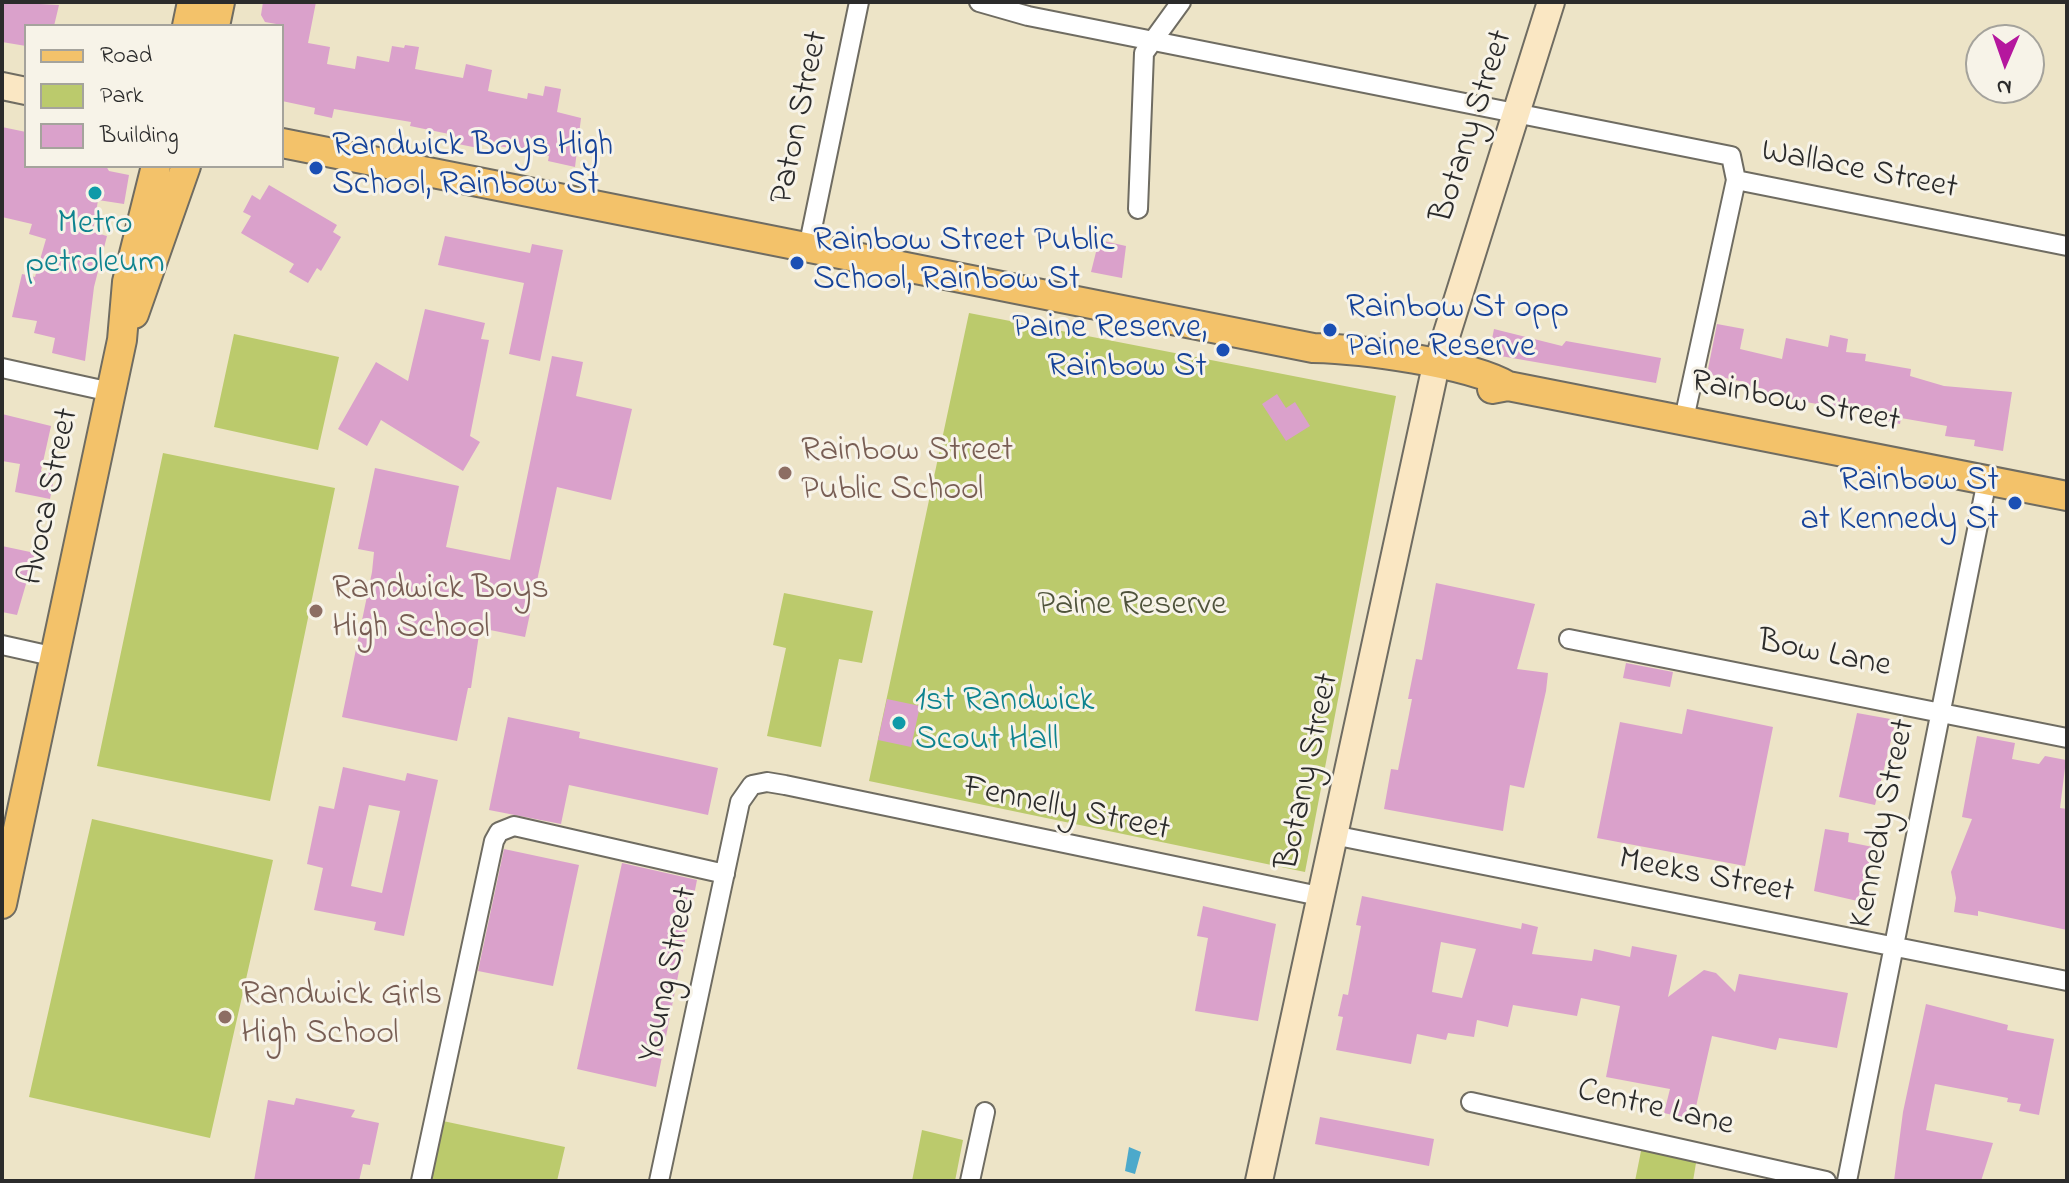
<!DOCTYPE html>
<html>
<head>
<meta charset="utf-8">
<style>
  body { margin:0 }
  #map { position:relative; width:2069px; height:1183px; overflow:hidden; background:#ede4c7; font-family:"Indie Flower",sans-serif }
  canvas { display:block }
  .frame { position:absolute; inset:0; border:4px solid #2b2b2b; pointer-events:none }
  .legend { position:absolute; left:24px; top:24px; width:260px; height:144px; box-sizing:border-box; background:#f7f3e8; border:2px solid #a5a39c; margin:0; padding:10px 14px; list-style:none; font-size:24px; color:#2b2b2b }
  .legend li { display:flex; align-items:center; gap:16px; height:40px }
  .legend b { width:40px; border:2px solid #a5a39c }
  .north { position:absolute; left:1965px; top:24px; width:80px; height:80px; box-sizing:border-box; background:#f7f3e8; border:2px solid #a5a39c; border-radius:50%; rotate:182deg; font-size:22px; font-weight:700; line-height:32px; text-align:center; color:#2b2b2b }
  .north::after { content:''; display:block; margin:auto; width:28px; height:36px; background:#b5179e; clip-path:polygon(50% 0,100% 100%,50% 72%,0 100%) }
</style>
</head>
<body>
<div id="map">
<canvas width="2069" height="1183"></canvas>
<div class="frame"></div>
<ul class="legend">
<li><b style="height:10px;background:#f3c26a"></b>Road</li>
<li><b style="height:22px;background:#bbca6c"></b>Park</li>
<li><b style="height:22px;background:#daa1cb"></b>Building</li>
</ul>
<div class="north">N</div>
</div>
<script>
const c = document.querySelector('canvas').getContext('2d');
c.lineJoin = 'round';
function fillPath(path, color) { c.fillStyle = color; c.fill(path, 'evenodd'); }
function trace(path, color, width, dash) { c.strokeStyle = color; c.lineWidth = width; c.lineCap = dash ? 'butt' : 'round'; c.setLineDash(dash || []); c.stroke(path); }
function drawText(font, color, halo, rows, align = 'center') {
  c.font = font + ' "Indie Flower",sans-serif'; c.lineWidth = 6; c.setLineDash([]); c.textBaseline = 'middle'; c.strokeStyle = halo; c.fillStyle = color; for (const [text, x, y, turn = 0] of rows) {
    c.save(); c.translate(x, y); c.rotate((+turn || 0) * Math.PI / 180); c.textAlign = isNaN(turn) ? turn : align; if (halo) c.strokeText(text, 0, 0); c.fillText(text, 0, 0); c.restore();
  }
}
fillPath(new Path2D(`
  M969,313l427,83 -91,476 -436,-91z
  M234,334l105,23 -21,93 -104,-23z
  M163,453l172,35 -65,313 -173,-35z
  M784,593l89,18 -11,52 -23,-4 -18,88 -54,-11 19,-88 -13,-3z
  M92,819l181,41 -63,278 -181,-41z
  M443,1121l122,26 -8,34h-127z
  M922,1130l41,10 -8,41h-43z
  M1642,1146l55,11 -4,24h-58z`), '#bbca6c');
fillPath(new Path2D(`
  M1129,1147l12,5 -6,22 -10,-3z`), '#4ca9cb');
fillPath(new Path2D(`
  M2,2l57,3 -5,21h-28v20l-24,-4z
  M263,2h53l-8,41 22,4 -3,17 28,5 2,-13 32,6 3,-16 12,2 1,-3 14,2 -4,22 48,9 3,-14 26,6 -4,21 39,8 1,-6 15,3 2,-10 16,3 -4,23 24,6 -6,49 -27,-6 1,-5 -36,-8 -34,-4 -1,4 -30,-6 1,-8 -39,-8 1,-4 -77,-13 -2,9 -18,-4 1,-6 -33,-7v-76l-17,-3 -4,-7z
  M2,127l24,5v34h80l3,5 20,4 -5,29 -26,-4 -5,32 14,4 -13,51 -9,74 -33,-8 3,-15 -21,-5 3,-12 -25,-4 10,-43 13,3 11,-38 -17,-5 3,-10 -30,-7z
  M269,185l68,40 -4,7 8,5 -20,34 -4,-3 -9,15 -19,-11 5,-8 -53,-31 10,-17 -8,-4 9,-17 8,5z
  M445,236l85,17 2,-9 31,6 -23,111 -31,-7 15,-71 -86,-18z
  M1099,240l27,6 -4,32 -31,-6z
  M425,309l60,14 -4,16 8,1 -19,96 10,6 -17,29 -82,-51 -14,26 -29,-17 38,-67 32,19z
  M1717,324l27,5 -4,20 42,10 4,-21 42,9 2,-12 18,4 -2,13 20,2 -1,7 46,8 -1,7 34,10 68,6 -9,59 -29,-5 1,-6 -30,-4 2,-10 -46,-8 -1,6 -26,-6v-4l-125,-22 -6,-3 1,-7 -37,-8z
  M1494,329l68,17 4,-5 95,17 -5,25 -167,-29z
  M552,356l31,6 -7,34 56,13 -21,91 -54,-13 -32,150 -45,-9 -9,60h-3l-11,53 -115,-24 30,-145 2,-20 -16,-3 17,-81 84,18 -13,61 64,13z
  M1277,394l9,14 9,-6 15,24 -24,15 -24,-37z
  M2,414l49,12 -10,45 14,2 -5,26 -35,-7 5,-28 -18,-3z
  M2,546l33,7 -18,62 -15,-3z
  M1436,583l99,21 -18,65 31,4 -2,18 -22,97 -14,-3 -7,46 -119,-22 7,-40 7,1 14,-71h-4l8,-40 6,1z
  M1626,663l47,9 -3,15 -47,-9z
  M887,699l33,7 -9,41 -33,-7z
  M1687,709l86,18 -28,139 -148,-28 23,-116 62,12z
  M1857,713l39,7 -21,85 -36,-8z
  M508,717l72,15 -1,6 139,30 -10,47 -139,-30 -8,39 -72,-14z
  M1977,736l38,7 -3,16 27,5 6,-8 21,4 -6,48 7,1v121l-89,-19v5l-24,-4 2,-14 -5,-26 21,-53 -10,-2z
  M343,767l62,14 2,-8 31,7 -34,156 -30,-6 2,-8 -62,-12 9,-42 -16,-4 12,-58 15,3zM369,805l31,6 -18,82 -31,-7z
  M1825,829l24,4 -1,9 25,5 -11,55 -48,-11z
  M504,849l75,16 -26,121 -75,-15z
  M622,863l75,17 -41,207 -79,-18z
  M1362,896l159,33 1,-6 16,4 -6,27 60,7 2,-12 36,8 2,-11 45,9 -9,42 36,-27 12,3 19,19 4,-18 109,19 -11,55 -58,-10 -3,12 -64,-14 -19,84 -29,-7 6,-24 -64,-12 14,-71 -39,-8 -4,18 -64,-11 -5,22 -31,-7 -3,17 -26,-4 -2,7 -29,-6 -6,30 -75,-14 7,-33 -5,-1 5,-22 5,1 13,-69 -5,-1zM1441,942l35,7 -14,49 -30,-6z
  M1203,906l73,18 -18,97 -63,-10 13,-73 -11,-2z
  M1926,1004l82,21 -1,5 47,9 -15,76 -20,-4 2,-7 -14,-2 1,-4 -73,-14 -9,46 67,13 -12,38h-87l9,-69z
  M296,1098l59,12 -4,7 28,6 -9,42 -7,-1 -4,17h-105l14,-81 26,5z
  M1320,1117l114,22 -5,27 -114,-22z`), '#daa1cb');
const street = new Path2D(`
  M979,2l49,14 703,140 5,24 331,66
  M1138,209l6,-156 37,-51
  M808,248l51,-246
  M2,368l109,24
  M1684,419l52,-239
  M1569,639l498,99
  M2,645l54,12
  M1333,835l734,146
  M1471,1102l355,79
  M421,1181l73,-340 5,-9 15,-6 211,48
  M659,1181l81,-379 12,-17 15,-3 18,3 534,111
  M970,1181l15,-69
  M1847,1181l140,-701`);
const secondary = new Path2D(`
  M2,86l24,5
  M1437,365l114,-363
  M1259,1181l174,-802`);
const primary = new Path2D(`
  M187,26l5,-24
  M215,26l5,-24
  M282,143l1031,205c48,1 156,15 195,38
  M134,314l52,-148
  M1492,389l16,-3 559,110
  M2,904l120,-564 5,-58 29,-116`);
trace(street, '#6f6c62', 22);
trace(secondary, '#6f6c62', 30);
trace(primary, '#6f6c62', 32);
trace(street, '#fff', 18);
trace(secondary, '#fae7c3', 26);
trace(primary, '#f3c26a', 28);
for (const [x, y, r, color] of [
  [316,168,8,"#1a4fb4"],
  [95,193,8,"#0f9aa8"],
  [797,263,8,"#1a4fb4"],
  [1330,330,8,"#1a4fb4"],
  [1223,350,8,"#1a4fb4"],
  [785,473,8,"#8d6e63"],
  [2015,503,8,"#1a4fb4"],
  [316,611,8,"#8d6e63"],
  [899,723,8,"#0f9aa8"],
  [225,1017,8,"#8d6e63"]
]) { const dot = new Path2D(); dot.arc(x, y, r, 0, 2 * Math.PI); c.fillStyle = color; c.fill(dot); trace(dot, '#f7f3e8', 3); }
drawText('34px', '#2b2b2b', '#f7f3e8', [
  ["Paton Street",802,118,-78],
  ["Botany Street",1474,127,-72],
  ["Wallace Street",1859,172,11],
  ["Rainbow Street",1795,404,11],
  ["Avoca Street",52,497,-78],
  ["Bow Lane",1824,656,11],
  ["Botany Street",1310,772,-78],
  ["Fennelly Street",1066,811,12],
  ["Kennedy Street",1885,824,-78],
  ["Meeks Street",1706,878,11],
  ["Young Street",671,975,-78],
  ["Centre Lane",1655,1110,13]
]);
drawText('34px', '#164399', '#f7f3e8', [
  ["Randwick Boys High",332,148],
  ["School, Rainbow St",332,187],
  ["Rainbow Street Public",813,243],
  ["School, Rainbow St",813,282],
  ["Rainbow St opp",1346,310],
  ["Paine Reserve",1346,349],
  ["Paine Reserve,",1207,330,"right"],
  ["Rainbow St",1207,369,"right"],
  ["Rainbow St",1999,483,"right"],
  ["at Kennedy St",1999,522,"right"]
], 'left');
drawText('34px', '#0d838f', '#f7f3e8', [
  ["Metro",95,226],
  ["petroleum",95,265],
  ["1st Randwick",915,703,"left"],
  ["Scout Hall",915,742,"left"]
]);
drawText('34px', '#785e54', '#f7f3e8', [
  ["Rainbow Street",801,453],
  ["Public School",801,492],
  ["Randwick Boys",332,591],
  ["High School",332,630],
  ["Randwick Girls",241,997],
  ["High School",241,1036]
], 'left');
drawText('34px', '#4f533b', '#f7f3e8', [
  ["Paine Reserve",1132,607]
]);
</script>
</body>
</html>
